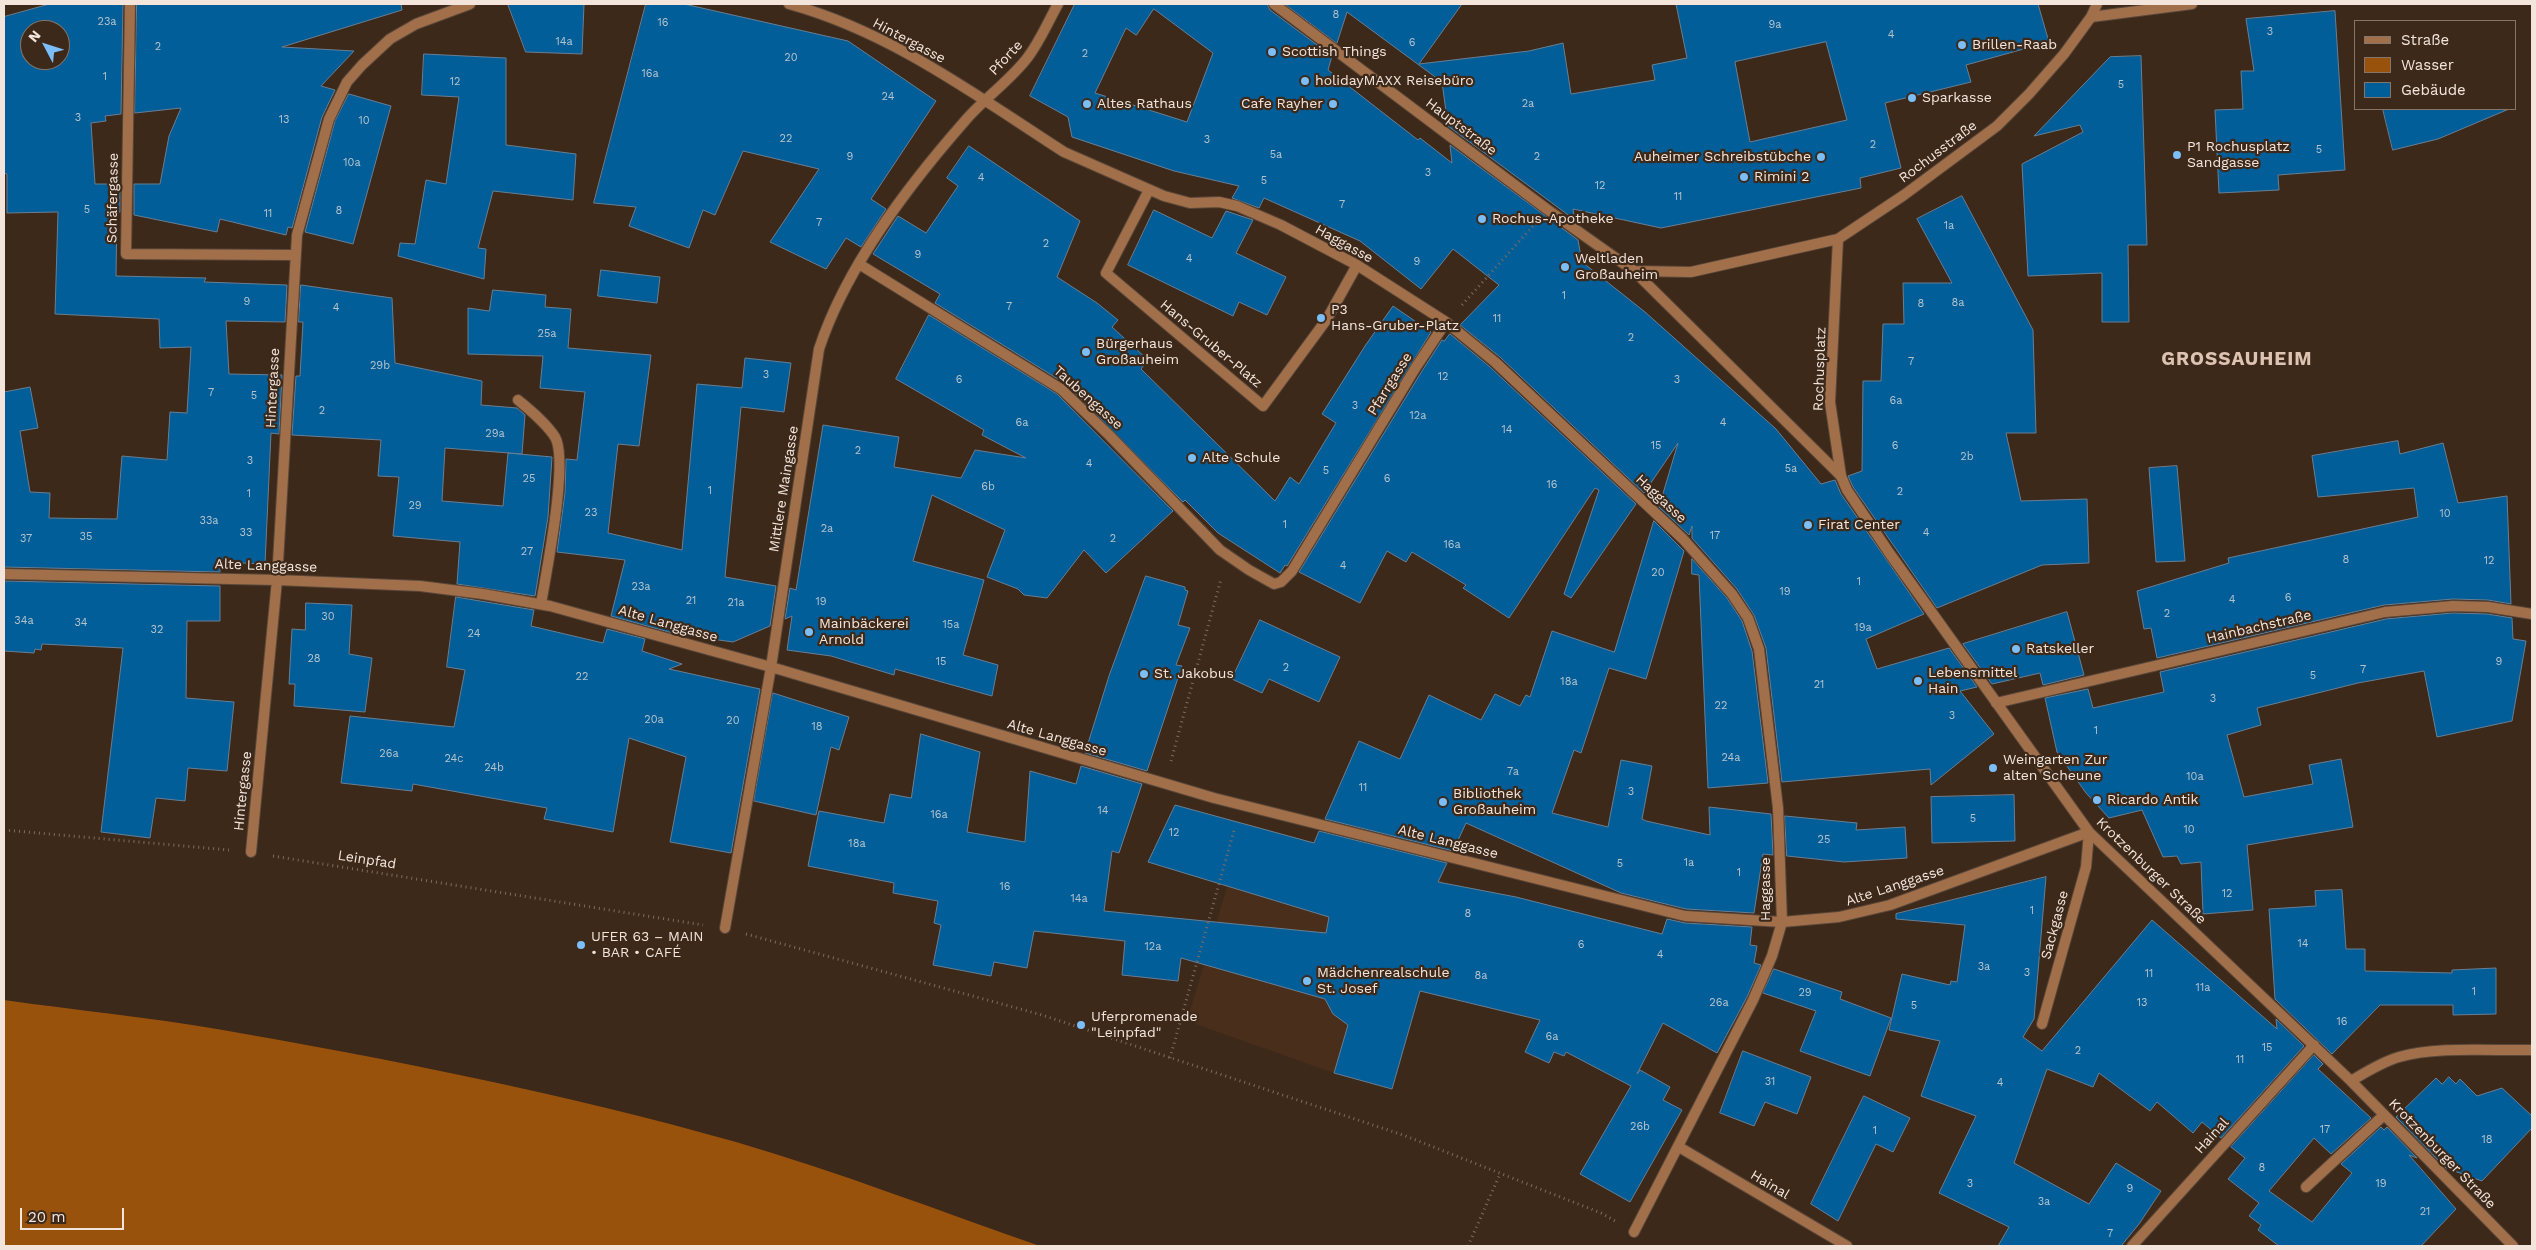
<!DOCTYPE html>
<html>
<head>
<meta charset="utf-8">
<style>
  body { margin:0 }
  #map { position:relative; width:2536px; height:1250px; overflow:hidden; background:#3d291a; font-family:"Work Sans",sans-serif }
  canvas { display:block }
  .frame { position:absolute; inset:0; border:5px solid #f3e5dc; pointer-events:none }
  .legend { position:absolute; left:2354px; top:20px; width:162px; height:90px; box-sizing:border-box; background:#3d291a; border:1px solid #867468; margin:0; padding:6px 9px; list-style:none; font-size:15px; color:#f3e5dc }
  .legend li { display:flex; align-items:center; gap:10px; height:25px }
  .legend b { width:25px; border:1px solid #867468 }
  .north { position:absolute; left:20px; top:20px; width:50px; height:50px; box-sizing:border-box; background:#3d291a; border:1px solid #867468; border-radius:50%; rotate:310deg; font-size:14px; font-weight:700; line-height:20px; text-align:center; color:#f3e5dc }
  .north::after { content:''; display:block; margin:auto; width:18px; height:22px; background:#7bbef8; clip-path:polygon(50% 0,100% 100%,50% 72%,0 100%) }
  .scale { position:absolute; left:20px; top:1208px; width:104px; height:22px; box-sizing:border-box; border:2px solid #f3e5dc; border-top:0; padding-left:6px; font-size:15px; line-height:18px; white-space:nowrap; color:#f3e5dc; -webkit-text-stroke:4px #3d291a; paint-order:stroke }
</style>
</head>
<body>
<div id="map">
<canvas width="2536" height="1250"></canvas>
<div class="frame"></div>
<ul class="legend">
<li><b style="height:6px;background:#a1704b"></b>Straße</li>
<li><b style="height:14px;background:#99520c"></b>Wasser</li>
<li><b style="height:14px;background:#015e99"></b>Gebäude</li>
</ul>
<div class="north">N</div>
<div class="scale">20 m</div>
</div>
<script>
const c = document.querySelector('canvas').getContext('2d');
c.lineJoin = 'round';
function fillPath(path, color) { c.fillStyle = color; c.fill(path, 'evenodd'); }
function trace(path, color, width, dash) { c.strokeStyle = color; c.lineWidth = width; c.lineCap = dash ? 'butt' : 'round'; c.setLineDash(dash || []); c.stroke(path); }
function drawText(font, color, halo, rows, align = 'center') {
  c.font = font + ' "Work Sans",sans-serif'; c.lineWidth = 4.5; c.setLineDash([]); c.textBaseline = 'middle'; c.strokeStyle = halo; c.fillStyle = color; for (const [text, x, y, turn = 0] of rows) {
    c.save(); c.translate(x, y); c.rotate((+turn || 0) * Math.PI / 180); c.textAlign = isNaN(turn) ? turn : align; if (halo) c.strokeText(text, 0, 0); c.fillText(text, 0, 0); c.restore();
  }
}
fillPath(new Path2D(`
  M1246,823l198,58 -37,131 6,3 -21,74 -58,-16 -147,-52z`), '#482e1b');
fillPath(new Path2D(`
  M4,1000c71,10 142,17 213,29 173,30 349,65 519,113 103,30 203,69 304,104h-1036z`), '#99520c');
const building = new Path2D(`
  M50,4h73l-2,110 -16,2 1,5 -15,2 4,61h25v28h-3l-1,64 90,2 -2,4 83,3 -2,37 -59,-1 3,53 53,1 -3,59 -8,-1 -6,131 -45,-2v10l-216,-5v-175l26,-5 8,41 -18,3 10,61 20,1 -1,25 68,1 5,-63 45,4 3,-48 17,1 4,-66 -31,1 -1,-29 -104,-5 3,-102 -51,1v-39l-3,-1v-156zM30,30h30v30h-30z
  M137,4h264l1,6 -120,37 72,4 -33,35 14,4 -13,27 -30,111 -4,-1 -2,8 -66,-16 -3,13 -83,-17v-31h26l9,-48 12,-28 -46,5z
  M508,4h76l-2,50 -56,-2z
  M646,4h38l164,37 88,60 -65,98 15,10 -25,38 -15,-9 -20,31 -56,-27 49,-73 -76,-18 -28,64 -12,-5 -14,38 -60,-22 7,-19 -42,-4z
  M1075,4h192l3,6 62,46 -4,14 90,70 2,-2 32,25 -2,-18 128,95 4,22 63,50 131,117 45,55 14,-4 6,14 83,120 -58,25 11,30 72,-21 28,39 -17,4 34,43 -63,51 -1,-16 -148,13 -16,-134 -12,-33 -17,-26 -45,-51v-12l-3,9 -30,-28 19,-64 -34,50 -144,-136 -40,-32 39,-40 -46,-36 -32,40 -61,-48 -96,-43 -5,10 -27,-10 7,-12 -65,-15 -102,-34 -4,-20 -38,-21zM1154,9l59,44 -26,69 -92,-29 31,-65 10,7z
  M1285,4h177l-43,60 110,-13 34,-8 8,51 84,-14 -3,-15 35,-7 -11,-54h362l11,38 -83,23 5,17 -86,21 16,65 -41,10 1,10 -200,40 -88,-19 2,11 -127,-94 -6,-44 -95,-70 -10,31zM1826,42l21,78 -97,22 -15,-80z
  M2335,11l10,159 -67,5 1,15 -60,3 -4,-83 28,-1 -2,-38h13l-8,-52z
  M424,54l82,4v87l70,9 -3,46 -80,-9 -15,57 8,1 -2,30 -86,-23 2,-13 15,1 11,-64 20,4 13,-87 -37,-2z
  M2141,56l6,189h-19l1,77h-27v-49l-74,3 -6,-112 61,-32 -3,-7 -46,11 76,-79z
  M349,94l42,12 -38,138 -48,-12 30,-111z
  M2383,109h126l-71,30 -45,11z
  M969,146l111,75 -23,56 40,26 21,17 -6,7 36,33 -7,9 134,132 15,-24 9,7 37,-61 -14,-9 43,-68 28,-40 38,26 -144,234 -2,-1 -5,8 -62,-40 -33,-33 -2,2 -117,-118 -131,-81 5,-9 -67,-40 25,-38 28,17 32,-47 -11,-8z
  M1962,196l71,134 3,103h-30l15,68 66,-2 2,64 -47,2 -105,43 -84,-121 -5,-11 14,-5 1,-90h18l2,-57h21l-1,-41h49l-35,-64z
  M1154,210l58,28 14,-27 27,9 -17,33 50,24 -19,38 -28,-13 -6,14 -105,-51z
  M601,270l59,7 -3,26 -59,-7z
  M301,285l91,13 3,65 87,18 -1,24 36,3 8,7 -3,39 -77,-6 -3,53 61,5 5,-53 44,4 -4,60 -13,79 -78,-12 3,-42 -67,-6 6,-59 -21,-1 3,-36 -89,-5 4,-59h4l3,-54h-4z
  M493,290l53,5 -1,12 26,2 -3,39 83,7 -12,91 -21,-2 -10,89 74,17 15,-166 45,4 3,-30 46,5 -7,49 -43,-5 -16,170 51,9 -6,40 -37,16 -57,-8 -65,-18 14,-56 -68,-8 8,-59 1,-34 11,1 8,-68 -45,-4 3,-32 -75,-2v-46l21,3z
  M929,315l128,79 116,117 -67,62 -22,-23 -37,48 -23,-3 -6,-6 -31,-12 18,-47 -73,-35 -19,66 71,19 -21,75 35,10 -6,31 -97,-27 -1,6 -63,-19 -44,-6 5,-34 -7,3 5,-31 6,2 27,-165 76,12 -5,30 67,11 14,-28 51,8 -44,-23 2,-5 -88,-51z
  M1450,334l40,33 146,137 -65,94 -7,-4 35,-104 -4,-2 -86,130 -46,-30 3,-3 -54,-33 -6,10 -19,-11 -27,52 -61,-31 123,-201 20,-31 2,1z
  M2398,441l2,13 43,-11 15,60 49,-7 4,108 -23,-4 -35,-1 -69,6 -227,53 -6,-30 -7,1 -7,-38 92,-28 -1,-5 190,-41 -4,-29 -96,9 -6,-41z
  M2177,466l8,95 -29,1 -7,-94z
  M1654,521l30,30 -38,128 -37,-11 -28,85 -7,-3 -22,63 56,14 13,-67 31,6 -10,53 4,2 64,14 -1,-28 62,7 2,41 -10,-1 -9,59 -68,-4 -65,-16 -155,-70 -13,28 -128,-32 34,-78 41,18 29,-64 52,25 14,-26 25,12 6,-11 4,2 22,-66 62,21z
  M1692,559l35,39 15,23 10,30 16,132 -60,5 -9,-213 -7,-1z
  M1146,576l39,11v3l3,1 -10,34 12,3 -14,37 6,1 -35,105 -62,-18 24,-77z
  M4,581l216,5v35h-33l-1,77 48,4 -7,69 -39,-3 -3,33 -29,-3 -6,40 -49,-6 22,-184 -81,-4 -1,6 -6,-1 -1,4 -30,-2z
  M456,597l78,13 -3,16 72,17 4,-14 38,10 -3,12 40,13 -13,5 91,20 -29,164 -61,-11 16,-85 -57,-19 -16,94 -69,-13 3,-11 -134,-24 -1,7 -71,-8 9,-67 104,11 11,-57 -18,-3z
  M306,603l46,2 -3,49 23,4 -7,54 -71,-6 1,-22h-6l3,-55 13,1z
  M2067,612l17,63 -41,10 -3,-12 -48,11 -29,-40z
  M2453,613l34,1 25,4 1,21 13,2 -14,80 -75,16 -13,-66 -66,12 -101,25 4,17 -34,10 17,62 69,-13 -4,-19 32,-6 12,68 -106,18 6,65 -50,4 -2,-52 -20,2 -4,-8 -14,1 -21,-47 -33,8 -23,-25 -29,-41 -12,-54 43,-9 5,19 71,-16 -4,-20 226,-53z
  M1260,620l80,37 -21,45 -50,-23 -7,14 -30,-14z
  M773,693l76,24 -10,33 -8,-3 -15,68 -62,-14z
  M921,734l59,18 -13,80 58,10 5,-71 46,13 5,-18 61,18 -23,69 -7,-2 -8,60 222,22 3,-16 -181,-55 27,-57 139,38 5,-12 128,32 -9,19 78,15 146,37 5,-15 18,4 67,4 -2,18 7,1 -3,17 7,2 -14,32 -30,56 -54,-30 -26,51 3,-4 30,17 -7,13 19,10 -52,92 -50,-28 51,-88 -65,-34 -2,4 -10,-4 -5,11 -24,-11 15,-32 -120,-29 -28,98 -58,-16 14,-48 -15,-11 -8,-15 -144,-41 -3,23 -56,-6 3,-34 -91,-10 -7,37 -33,-6 -3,14 -58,-11 8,-40 -7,-2 4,-22 -45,-8 1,-10 -86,-17 11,-55 65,12 6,-29 21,4z
  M2014,795l1,46 -83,2 -1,-46z
  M1785,816l72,7 -1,7 49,-3 2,31 -63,4 -57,-6z
  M2046,877l-12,142 -11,18 19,14 110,-131 125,109 -1,-10 28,27 -83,92 -19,-16 -9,11 -36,-31 -7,9 -51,-38 -6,14 -46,-18 -33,94 75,41 27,-41 45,28 -22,33 -18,22h-123l11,-19 -70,-34 37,-77 -55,-20 19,-55 -51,-11 13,-56 48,11 1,-4 6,1 8,-57 -69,-6v-5z
  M2342,890l4,59h19v22l87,2v-3l44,-2v46l-43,1v-10h-73l-48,49 -57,-55 -6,-90 47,-3 -1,-15z
  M1774,969l68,23 -2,7 51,19 -21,58 -70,-25 16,-40 -53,-18z
  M1743,1051l68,26 -14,37 -32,-12 -11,24 -34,-13z
  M2314,1055l9,9 -5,5 53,49 -40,36 -17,-16 -45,53 43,31 40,-49 -11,-9 40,-37 3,3 3,-3 30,31 -8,-3 47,54 -35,37h-142l-21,-16 3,-5 -12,-9 10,-13 -31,-24 17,-21 -14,-11z
  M2449,1077l7,7 4,-5 17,17 25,-8 30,28v12l-50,53 -36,-13 -50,-51 40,-39 6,6z
  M1864,1096l46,22 -17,34 -17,-8 -38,77 -27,-17z`);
fillPath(building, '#015e99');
trace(building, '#697e92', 1);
const service = new Path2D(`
  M518,400c13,11 28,23 37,37 14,24 -9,136 -14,167
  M2306,1187l78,-72`);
const pedestrian = new Path2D(`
  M1634,271l207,205`);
const minor = new Path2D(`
  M130,4l-4,250 168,1
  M789,4c102,28 188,92 275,148l100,44 26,7 29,-1 18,4 44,19 76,40 89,57 49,40 188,177 49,55 16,24 11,31 19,159 4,114 -10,34 -19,44 -119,232
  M1274,4l274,206 86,61 57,1 147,-33 66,-44 93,-69 32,-32 35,-40 27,-37 6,-13
  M2091,17l101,-13
  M1149,190l-43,83 157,133 64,-87 30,-54
  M1838,239l-8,163 11,74 6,14 43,64 199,278 262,249 162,165
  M859,264l202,125 48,46 111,115 29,20 25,14 7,-2 11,-11 124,-204 30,-45
  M4,574l273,6 143,6 63,8 67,12 221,61 443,131 471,118 97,6 57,-5 51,-12 199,-73
  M1996,703l389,-91 68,-6 35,1 44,7
  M251,852l26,-272 20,-345 32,-116 18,-37 15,-17 28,-26 26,-15 54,-20
  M725,928l46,-261 48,-318c27,-82 88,-162 145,-227 19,-23 46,-41 64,-65 12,-16 20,-35 30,-53
  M2042,1024l44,-157 3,-35
  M2351,1081c15,-9 31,-19 48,-24 37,-11 93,-6 133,-7
  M1679,1147l168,99
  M2132,1246l182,-201`);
trace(service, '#5a4739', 12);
trace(pedestrian, '#5a4739', 12);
trace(minor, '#5a4739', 12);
trace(new Path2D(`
  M1462,305l71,-79
  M1171,761l50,-182
  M4,830l225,20
  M273,856l430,69
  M746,934l296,81 361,120 198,78 14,8
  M1170,1058l65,-231
  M1468,1246l32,-72`), '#7e6c5f', 3, [1, 4]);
trace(service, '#a1704b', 10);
trace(pedestrian, '#a1704b', 10);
trace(minor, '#a1704b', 10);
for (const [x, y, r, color] of [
  [1962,45,5,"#7bbef8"],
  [1272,52,5,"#7bbef8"],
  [1305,81,5,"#7bbef8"],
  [1912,98,5,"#7bbef8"],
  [1087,104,5,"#7bbef8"],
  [1333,104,5,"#7bbef8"],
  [2177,155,5,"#7bbef8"],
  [1821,157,5,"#7bbef8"],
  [1744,177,5,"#7bbef8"],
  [1482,219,5,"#7bbef8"],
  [1565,267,5,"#7bbef8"],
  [1321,318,5,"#7bbef8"],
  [1086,352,5,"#7bbef8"],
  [1192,458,5,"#7bbef8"],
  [1808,525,5,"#7bbef8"],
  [809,632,5,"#7bbef8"],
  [2016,649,5,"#7bbef8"],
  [1144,674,5,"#7bbef8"],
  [1918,681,5,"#7bbef8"],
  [1993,768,5,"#7bbef8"],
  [2097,800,5,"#7bbef8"],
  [1443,802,5,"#7bbef8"],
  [581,945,5,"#7bbef8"],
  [1307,981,5,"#7bbef8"],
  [1081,1025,5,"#7bbef8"]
]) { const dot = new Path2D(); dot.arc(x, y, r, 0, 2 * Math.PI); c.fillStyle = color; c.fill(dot); trace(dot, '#3d291a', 2); }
drawText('11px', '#b6c3cb', null, [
  ["8",1336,15],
  ["23a",107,22],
  ["16",663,23],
  ["9a",1775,25],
  ["3",2270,32],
  ["4",1891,35],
  ["14a",564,42],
  ["6",1412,43],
  ["2",158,47],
  ["2",1085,54],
  ["20",791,58],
  ["16a",650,74],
  ["1",105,77],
  ["12",455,82],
  ["5",2121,85],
  ["24",888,97],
  ["2a",1528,104],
  ["3",78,118],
  ["13",284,120],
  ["10",364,121],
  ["22",786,139],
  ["3",1207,140],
  ["2",1873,145],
  ["5",2319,150],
  ["5a",1276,155],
  ["9",850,157],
  ["2",1537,157],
  ["10a",352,163],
  ["3",1428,173],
  ["4",981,178],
  ["5",1264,181],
  ["12",1600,186],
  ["11",1678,197],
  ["7",1342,205],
  ["5",87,210],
  ["8",339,211],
  ["11",268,214],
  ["7",819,223],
  ["1a",1949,226],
  ["2",1046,244],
  ["9",918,255],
  ["4",1189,259],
  ["9",1417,262],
  ["1",1564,296],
  ["9",247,302],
  ["8a",1958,303],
  ["8",1921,304],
  ["7",1009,307],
  ["4",336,308],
  ["11",1497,319],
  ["25a",547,334],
  ["2",1631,338],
  ["7",1911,362],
  ["29b",380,366],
  ["3",766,375],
  ["12",1443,377],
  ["6",959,380],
  ["3",1677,380],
  ["7",211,393],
  ["5",254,396],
  ["6a",1896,401],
  ["3",1355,406],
  ["2",322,411],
  ["12a",1418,416],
  ["6a",1022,423],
  ["4",1723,423],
  ["14",1507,430],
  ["29a",495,434],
  ["15",1656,446],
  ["6",1895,446],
  ["2",858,451],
  ["2b",1967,457],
  ["3",250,461],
  ["4",1089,464],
  ["5a",1791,469],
  ["5",1326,471],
  ["25",529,479],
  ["6",1387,479],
  ["16",1552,485],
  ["6b",988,487],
  ["1",710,491],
  ["2",1900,492],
  ["1",249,494],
  ["29",415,506],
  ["23",591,513],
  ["10",2445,514],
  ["33a",209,521],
  ["1",1285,525],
  ["2a",827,529],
  ["33",246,533],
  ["4",1926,533],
  ["17",1715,536],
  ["35",86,537],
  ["37",26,539],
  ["2",1113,539],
  ["16a",1452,545],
  ["27",527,552],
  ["8",2346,560],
  ["12",2489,561],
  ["4",1343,566],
  ["20",1658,573],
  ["1",1859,582],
  ["23a",641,587],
  ["19",1785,592],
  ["6",2288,598],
  ["4",2232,600],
  ["21",691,601],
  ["19",821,602],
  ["21a",736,603],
  ["2",2167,614],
  ["30",328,617],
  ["34a",24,621],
  ["34",81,623],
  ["15a",951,625],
  ["19a",1863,628],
  ["32",157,630],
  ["24",474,634],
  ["28",314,659],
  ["15",941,662],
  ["9",2499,662],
  ["2",1286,668],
  ["7",2363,670],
  ["5",2313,676],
  ["22",582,677],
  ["18a",1569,682],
  ["21",1819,685],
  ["3",2213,699],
  ["22",1721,706],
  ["3",1952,716],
  ["20a",654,720],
  ["20",733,721],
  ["18",817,727],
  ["1",2096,731],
  ["26a",389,754],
  ["24a",1731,758],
  ["24c",454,759],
  ["24b",494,768],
  ["7a",1513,772],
  ["10a",2195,777],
  ["11",1363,788],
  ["3",1631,792],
  ["14",1103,811],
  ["16a",939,815],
  ["5",1973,819],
  ["10",2189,830],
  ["12",1174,833],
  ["25",1824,840],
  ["18a",857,844],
  ["1a",1689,863],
  ["5",1620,864],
  ["1",1739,873],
  ["16",1005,887],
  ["12",2227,894],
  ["14a",1079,899],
  ["1",2032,911],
  ["8",1468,914],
  ["14",2303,944],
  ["6",1581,945],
  ["12a",1153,947],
  ["4",1660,955],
  ["3a",1984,967],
  ["3",2027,973],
  ["11",2149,974],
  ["8a",1481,976],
  ["11a",2203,988],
  ["1",2474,992],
  ["29",1805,993],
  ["26a",1719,1003],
  ["13",2142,1003],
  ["5",1914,1006],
  ["16",2342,1022],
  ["6a",1552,1037],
  ["15",2267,1048],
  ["2",2078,1051],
  ["11",2240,1060],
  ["31",1770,1082],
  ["4",2000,1083],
  ["26b",1640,1127],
  ["17",2325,1130],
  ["1",1875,1131],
  ["18",2487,1140],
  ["8",2262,1168],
  ["3",1970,1184],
  ["19",2381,1184],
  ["9",2130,1189],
  ["3a",2044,1202],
  ["21",2425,1212],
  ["7",2110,1234]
]);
drawText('14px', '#f3e5dc', '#3d291a', [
  ["Hintergasse",909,41,28],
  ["Pforte",1006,58,-47],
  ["Hauptstraße",1461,127,37],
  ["Rochusstraße",1938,152,-37],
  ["Schäfergasse",113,198,-89],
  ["Haggasse",1344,244,29],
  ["Hans-Gruber-Platz",1211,344,40],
  ["Rochusplatz",1820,369,-88],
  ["Pfarrgasse",1390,384,-58],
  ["Hintergasse",273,388,-87],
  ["Taubengasse",1088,398,42],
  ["Mittlere Maingasse",784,489,-81],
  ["Haggasse",1661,499,43],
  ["Alte Langgasse",266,566,2],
  ["Alte Langgasse",668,624,16],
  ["Hainbachstraße",2259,627,-13],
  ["Alte Langgasse",1057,738,16],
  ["Hintergasse",243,791,-84],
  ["Alte Langgasse",1448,842,14],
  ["Leinpfad",367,860,9],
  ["Krotzenburger Straße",2151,871,44],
  ["Alte Langgasse",1895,886,-18],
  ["Haggasse",1766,889,-90],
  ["Sackgasse",2055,925,-75],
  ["Hainal",2212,1136,-48],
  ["Krotzenburger Straße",2442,1154,46],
  ["Hainal",1770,1185,31]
]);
drawText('14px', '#f3e5dc', '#3d291a', [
  ["Brillen-Raab",1972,45],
  ["Scottish Things",1282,52],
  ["holidayMAXX Reisebüro",1315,81],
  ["Sparkasse",1922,98],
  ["Altes Rathaus",1097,104],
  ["Cafe Rayher",1323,104,"right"],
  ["P1 Rochusplatz",2187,147],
  ["Sandgasse",2187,163],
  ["Auheimer Schreibstübche",1811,157,"right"],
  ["Rimini 2",1754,177],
  ["Rochus-Apotheke",1492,219],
  ["Weltladen",1575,259],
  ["Großauheim",1575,275],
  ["P3",1331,310],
  ["Hans-Gruber-Platz",1331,326],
  ["Bürgerhaus",1096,344],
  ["Großauheim",1096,360],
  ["Alte Schule",1202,458],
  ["Firat Center",1818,525],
  ["Mainbäckerei",819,624],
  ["Arnold",819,640],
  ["Ratskeller",2026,649],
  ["Lebensmittel",1928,673],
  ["Hain",1928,689],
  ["St. Jakobus",1154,674],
  ["Weingarten Zur",2003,760],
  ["alten Scheune",2003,776],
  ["Bibliothek",1453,794],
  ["Großauheim",1453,810],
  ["Ricardo Antik",2107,800],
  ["UFER 63 – MAIN",591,937],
  ["• BAR • CAFÉ",591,953],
  ["Mädchenrealschule",1317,973],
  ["St. Josef",1317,989],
  ["Uferpromenade",1091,1017],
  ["\"Leinpfad\"",1091,1033]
], 'left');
c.letterSpacing = '1px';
drawText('bold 19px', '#ddc3b1', '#3d291a', [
  ["GROSSAUHEIM",2237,359]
]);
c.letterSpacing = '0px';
</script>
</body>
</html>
